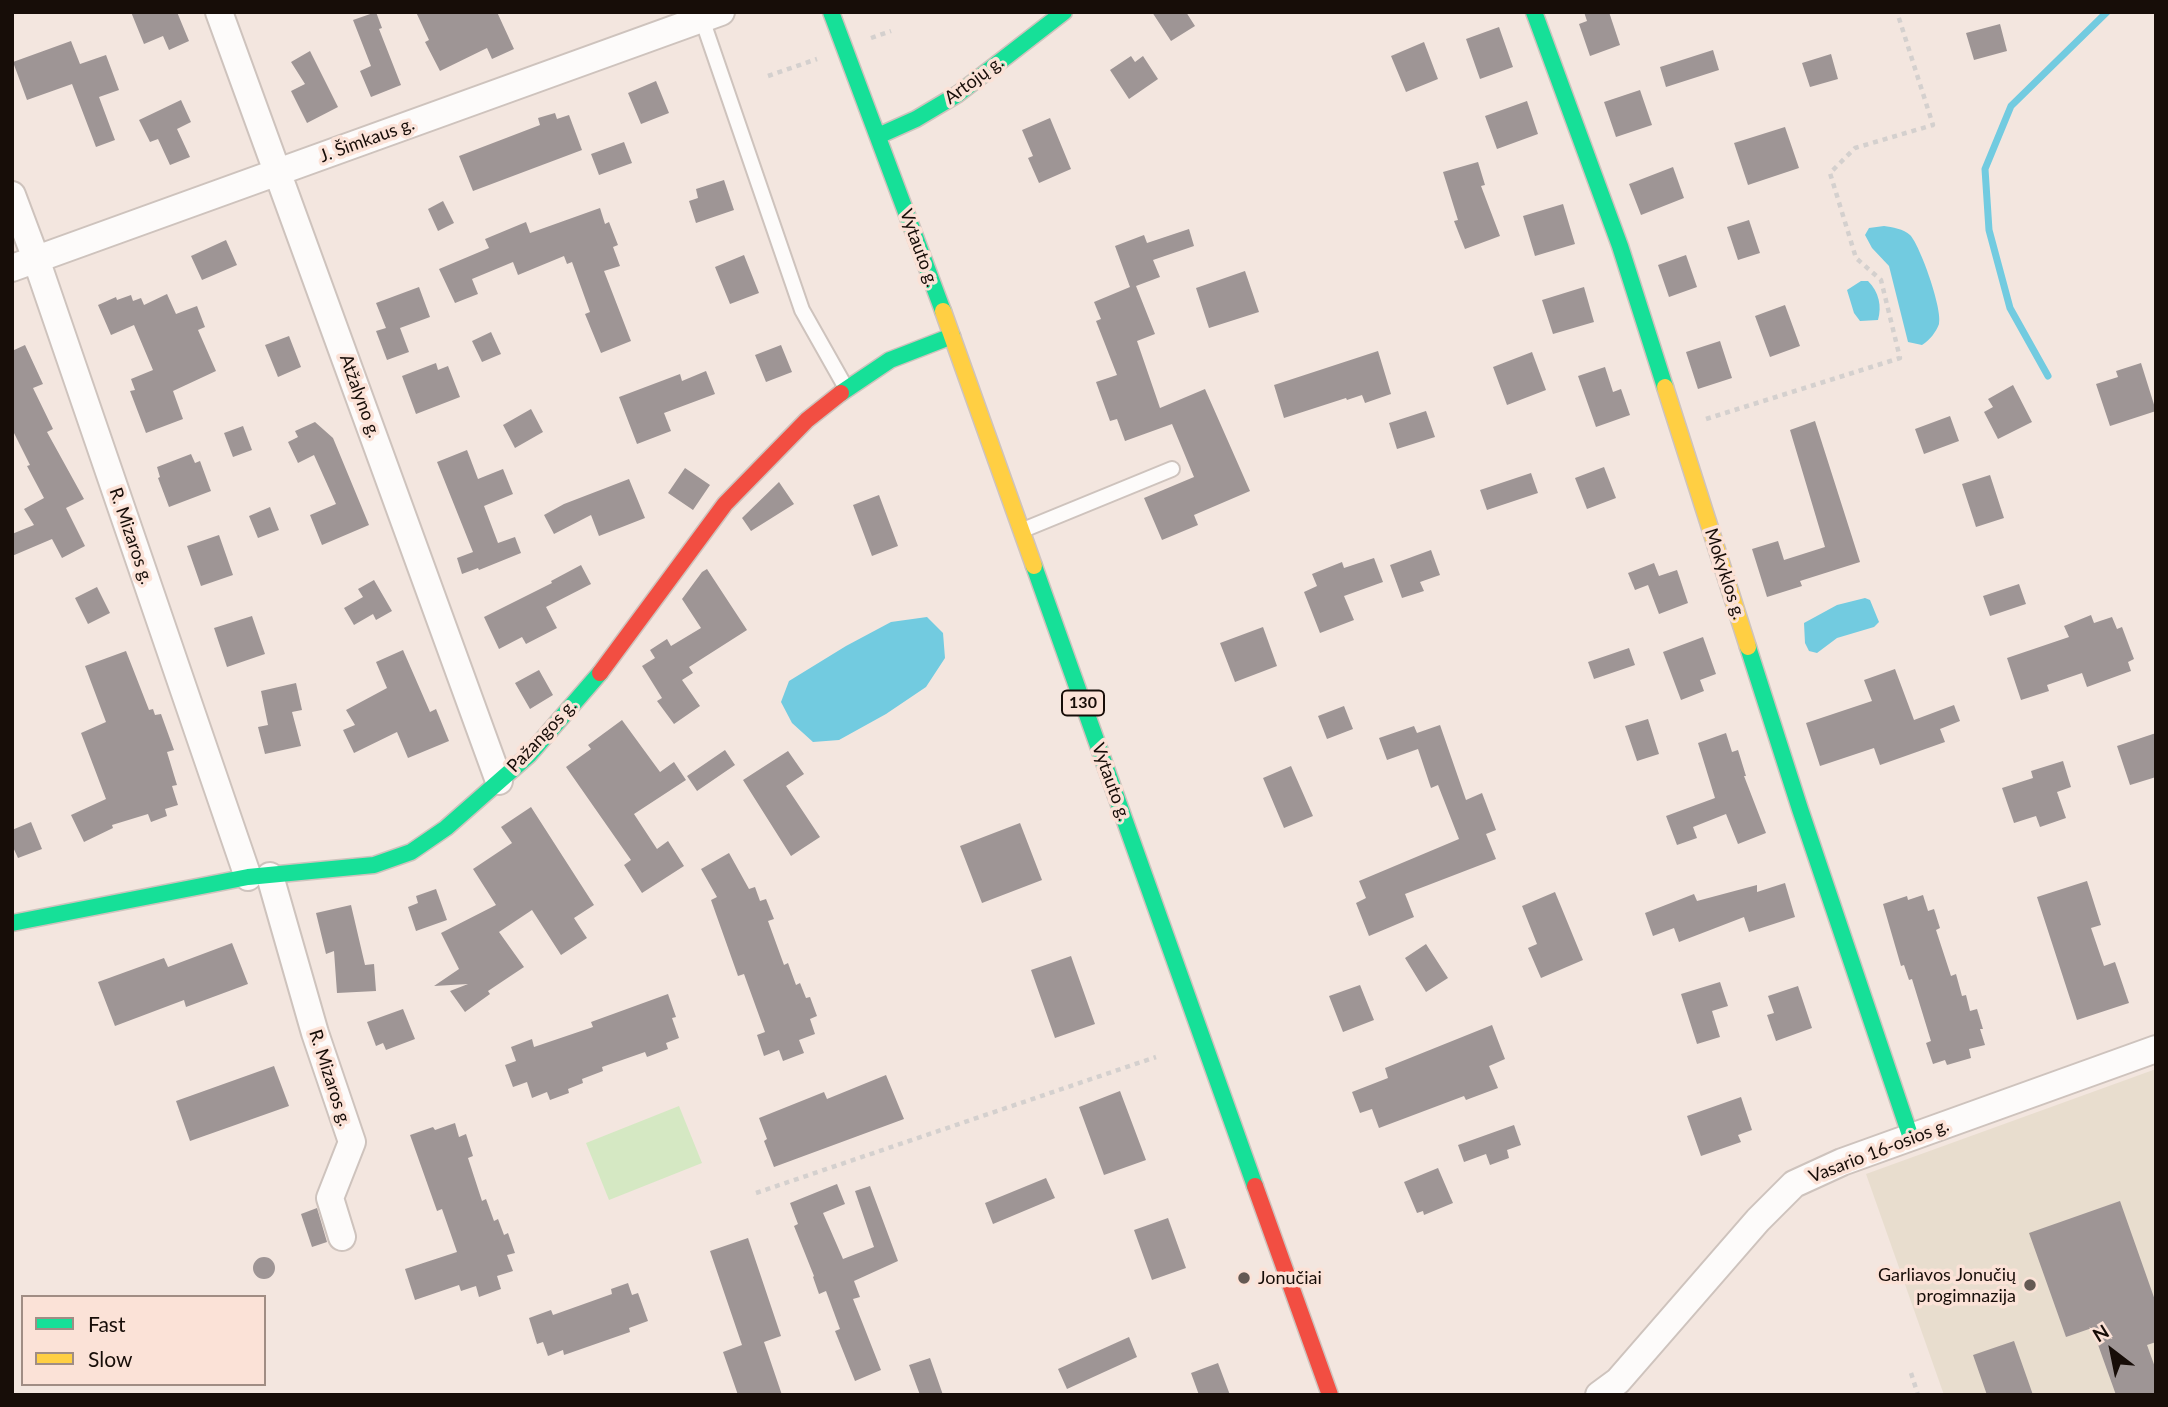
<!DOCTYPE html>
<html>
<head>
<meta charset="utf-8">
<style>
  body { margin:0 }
  #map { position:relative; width:2168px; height:1407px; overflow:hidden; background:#f3e6df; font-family:Lato,sans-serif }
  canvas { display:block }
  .frame { position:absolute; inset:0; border:14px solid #170d08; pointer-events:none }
  .legend { position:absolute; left:21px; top:1295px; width:245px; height:91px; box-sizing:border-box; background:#fbe2d7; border:2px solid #a08d84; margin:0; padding:9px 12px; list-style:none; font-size:21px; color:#170d08 }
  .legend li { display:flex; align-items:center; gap:14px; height:35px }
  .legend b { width:35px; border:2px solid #a08d84 }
  .north { position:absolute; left:2077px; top:1316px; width:70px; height:70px; -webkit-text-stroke:5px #fbe2d7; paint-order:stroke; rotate:328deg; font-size:19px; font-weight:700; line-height:28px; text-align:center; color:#170d08 }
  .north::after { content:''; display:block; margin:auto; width:24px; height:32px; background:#170d08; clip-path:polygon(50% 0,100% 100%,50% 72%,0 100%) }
</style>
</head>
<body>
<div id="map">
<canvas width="2168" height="1407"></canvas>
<div class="frame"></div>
<ul class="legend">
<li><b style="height:9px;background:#16e098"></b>Fast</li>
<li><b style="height:9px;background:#ffcf43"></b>Slow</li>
</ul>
<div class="north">N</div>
</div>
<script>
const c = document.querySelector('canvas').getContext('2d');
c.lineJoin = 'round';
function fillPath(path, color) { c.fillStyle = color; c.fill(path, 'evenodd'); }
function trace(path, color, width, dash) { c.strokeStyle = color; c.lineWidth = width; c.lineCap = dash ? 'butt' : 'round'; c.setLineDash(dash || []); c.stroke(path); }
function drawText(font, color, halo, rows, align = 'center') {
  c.font = font + ' Lato,sans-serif'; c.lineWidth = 7; c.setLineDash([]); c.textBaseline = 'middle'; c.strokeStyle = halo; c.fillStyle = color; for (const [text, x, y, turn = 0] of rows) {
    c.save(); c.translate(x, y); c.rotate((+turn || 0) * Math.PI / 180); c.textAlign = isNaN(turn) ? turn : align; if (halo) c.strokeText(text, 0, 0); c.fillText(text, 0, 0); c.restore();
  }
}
fillPath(new Path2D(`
  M2156,1069v326h-212l-78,-221z`), '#e8ddce');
fillPath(new Path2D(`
  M679,1106l23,57 -93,37 -23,-57z`), '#d5e8c3');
fillPath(new Path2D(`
  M1884,226c8,1 20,3 26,9 10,10 33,75 29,89 -3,8 -9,16 -17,21l-14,-3 -19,-76 -17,-18 -7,-13 4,-7z
  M1861,281h7c11,11 14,25 10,39l-18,1 -6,-8 -7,-23z
  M1865,598l5,2 9,22 -5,5 -37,11 -20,15 -8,-2 -4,-8 -1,-20 33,-18z
  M927,617l16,16 2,25 -19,29 -40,27 -47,26 -26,2 -21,-19 -11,-21 8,-21 57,-35 45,-24z`), '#72cbe0');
trace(new Path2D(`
  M2048,376l-38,-68 -21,-78 -4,-61 26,-63 96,-94`), '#72cbe0', 7);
fillPath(new Path2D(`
  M131,12h46l12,29 -20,9 -6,-14 -19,8z
  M376,12l6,16 -3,1 22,56 -30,12 -11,-26 11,-5 -18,-46z
  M416,12h81l17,37 -22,10 -5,-11 -47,23 -15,-29 4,-2z
  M1152,12h34l9,14 -24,15z
  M1584,12h25l11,33 -30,11 -11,-32 8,-3z
  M2000,24l7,27 -33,9 -8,-27z
  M1499,27l14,40 -33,12 -14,-40z
  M71,41l9,23 26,-9 13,35 -20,7 16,43 -19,7 -24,-63 -45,16 -14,-38z
  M1424,42l14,37 -32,13 -15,-36z
  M1713,50l6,20 -53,17 -6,-20z
  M310,51l28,56 -31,16 -16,-32 14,-7 -14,-22z
  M1831,54l7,25 -28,8 -8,-24z
  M1131,56l4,6 8,-6 15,23 -29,20 -19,-29z
  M656,81l13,32 -28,11 -13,-31z
  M1640,90l12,35 -36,12 -12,-35z
  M181,100l10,22 -14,7 13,28 -20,8 -12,-26 -8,3 -11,-22z
  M1527,101l11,33 -41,15 -12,-33z
  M555,113l2,6 12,-4 13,35 -109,41 -14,-35 81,-31 -2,-7z
  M1050,118l21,51 -32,14 -11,-25 5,-2 -11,-26z
  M1785,127l14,41 -51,17 -14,-42z
  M624,142l8,21 -33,12 -8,-21z
  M1478,162l7,23 -4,1 19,50 -35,13 -11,-28 4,-1 -15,-48z
  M1673,167l11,31 -43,17 -12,-31z
  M724,180l10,30 -38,13 -7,-22 9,-3 -2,-9z
  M443,201l11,22 -16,8 -10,-22z
  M1563,204l12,40 -40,12 -12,-40z
  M600,208l5,16 4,-2 9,23 -5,2 7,19 -16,5 27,70 -30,12 -16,-39 5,-2 -18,-50 -5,2 -3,-8 -46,19 -5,-13 -41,17 6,15 -23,9 -16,-34 50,-21 -4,-9 41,-17 4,11z
  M1749,220l11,33 -22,7 -11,-33z
  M1189,229l5,17 -41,14 7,17 -24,9 19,48 -18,7 23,67 45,-19 45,102 -56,24 4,10 -36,15 -18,-42 50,-21 -22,-53 -47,17 -8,-22 -7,2 -14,-39 21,-7 -21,-54 5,-2 -7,-17 36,-15 -15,-41 29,-11 3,8z
  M226,240l11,25 -35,15 -11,-24z
  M744,255l15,38 -29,11 -15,-37z
  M1686,255l11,32 -28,10 -11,-32z
  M1245,271l14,41 -50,16 -13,-40z
  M419,287l11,30 -30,11 9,24 -22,8 -11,-29 10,-3 -10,-25z
  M1584,287l10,35 -41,12 -11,-34z
  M167,294l9,20 21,-8 8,21 -7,3 18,41 -43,20 10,28 -37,14 -16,-42 5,-1 -4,-11 22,-9 -19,-45 -23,10 -13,-30 18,-8 1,3 14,-5 2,6 8,-3 3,7z
  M1785,305l15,41 -30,11 -15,-41z
  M491,332l10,22 -19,8 -10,-21z
  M289,336l12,31 -23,10 -13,-32z
  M1720,341l12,37 -34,11 -12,-37z
  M25,345l18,39 -10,4 20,41 -6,3 37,67 -18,9 19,38 -23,12 -10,-19 -40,17v-22l22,-9 -10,-16 20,-11 -17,-32 3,-1 -18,-36v-78z
  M781,345l11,27 -26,10 -11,-27z
  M1378,351l13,43 -26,9 -3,-8 -15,5 -1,-2 -62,20 -10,-33z
  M1532,352l14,38 -39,15 -14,-38z
  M436,363l2,7 10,-4 12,31 -44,17 -14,-38z
  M2141,363l15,48 -46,15 -14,-42 22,-7 -2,-6z
  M1605,367l8,25 8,-3 9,26 -34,12 -18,-51z
  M706,371l9,23 -51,19 7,18 -34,13 -18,-47 61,-23 2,7z
  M2013,385l19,37 -34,17 -14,-27 9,-5 -5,-8z
  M531,409l12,23 -28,16 -12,-23z
  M1426,411l9,26 -38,12 -8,-26z
  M1950,416l9,25 -35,13 -9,-25z
  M1815,421l45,141 -60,19 2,5 -35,11 -15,-48 26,-8 6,19 41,-13 -35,-117z
  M315,422l18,16 36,87 -47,20 -12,-30 26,-11 -22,-49 -16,8 -10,-21 10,-5 -3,-6z
  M243,426l9,24 -19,7 -9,-24z
  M467,450l11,29 25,-10 10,25 -29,12 14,37 17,-6 6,16 -42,17 -1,-2 -16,6 -5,-16 16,-6 -36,-90z
  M191,454l4,9 5,-2 11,30 -42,16 -11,-29 2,-1 -3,-10z
  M1604,467l12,31 -29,11 -12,-31z
  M685,468l25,17 -17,25 -25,-17z
  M1531,473l7,20 -51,17 -7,-20z
  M1990,475l14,43 -28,9 -14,-43z
  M629,479l16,39 -46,18 -8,-21 -37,19 -10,-19 20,-11z
  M779,482l15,22 -43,27 -9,-13z
  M879,495l19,51 -26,10 -19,-51z
  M270,507l9,23 -21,8 -9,-22z
  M219,535l14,40 -32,11 -14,-40z
  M1431,550l9,25 -20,7 4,9 -22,7 -12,-33z
  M1374,558l9,24 -39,14 10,24 -34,13 -16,-41 13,-6 -5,-12 30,-12 2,6z
  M1654,563l5,13 18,-6 11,33 -29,11 -11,-29 -13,5 -7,-17z
  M581,565l10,19 -45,23 11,21 -31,16 -4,-7 -23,12 -15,-32 68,-34 -1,-2z
  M707,569l40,61 -58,37 4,6 -11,7 18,26 -26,18 -17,-23 5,-3 -20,-32 13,-8 -5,-8 17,-11 4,7 30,-18 -19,-29 20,-27z
  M374,580l18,31 -16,9 -3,-6 -19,11 -10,-17 19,-11 -5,-8z
  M2019,584l7,20 -36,12 -7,-20z
  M97,587l13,26 -22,11 -13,-26z
  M2091,615l3,8 18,-6 5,12 5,-2 12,32 -6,3 3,9 -44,16 -5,-14 -35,12 2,6 -28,9 -14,-42 62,-21 -5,-11z
  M252,616l13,38 -38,13 -13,-39z
  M1263,627l14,39 -42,16 -15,-39z
  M1703,637l13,37 -16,6 4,11 -23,9 -18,-48z
  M1629,648l6,17 -41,14 -6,-17z
  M403,650l27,62 6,-3 13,32 -41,17 -11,-26 -43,21 -11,-23 12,-5 -9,-15 41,-22 -11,-26z
  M126,651l23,59 4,-1 2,6 6,-1 13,36 -7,2 10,33 -5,1 6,19 -13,4 2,7 -16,6 -3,-8 -36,11 1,3 -29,14 -13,-27 35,-16 -25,-66 25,-11 -21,-56z
  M1895,669l19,51 40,-15 6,16 -20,8 5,13 -65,23 -6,-17 -54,18 -14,-43 66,-22 -8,-21z
  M539,670l14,25 -23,14 -15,-26z
  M296,683l6,27 -10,2 9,34 -36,8 -7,-27 10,-2 -7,-34z
  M1344,706l9,23 -26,10 -9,-23z
  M1648,719l11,35 -22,7 -12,-35z
  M622,720l38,52 14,-10 12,18 -52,34 23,35 11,-8 16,25 -42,27 -18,-28 7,-5 -65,-93 25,-18 -3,-4z
  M1440,725l26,75 16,-7 14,37 -10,4 10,25 -91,35 9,23 -45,19 -13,-33 10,-5 -7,-17 100,-42 -21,-54 -7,3 -13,-39 -31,11 -8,-22 35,-12 3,7z
  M1726,733l6,19 6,-2 8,26h-2l22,57 -28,11 -12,-30 -33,13 4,11 -20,7 -11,-29 49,-18 -17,-55z
  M2156,733v44l-26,8 -13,-39z
  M725,750l10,15 -38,26 -10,-15z
  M788,751l16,23 -18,12 34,51 -29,19 -48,-76z
  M2063,761l8,26 -14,5 9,26 -26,9 -4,-11 -22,7 -12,-35 31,-10 -2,-7z
  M1291,766l22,50 -29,12 -21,-50z
  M531,807l63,98 -20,13 13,20 -26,17 -29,-45 -33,22 25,35 -36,24 2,3 -25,18 -15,-21 18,-7 -34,2 25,-17 -18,-36 55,-28 -23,-36 39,-26 -11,-16z
  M31,822l11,27 -24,9 -6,-13v-15z
  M1020,823l22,57 -60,23 -22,-57z
  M729,853l20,36 6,-2 5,14 6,-2 8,20 -6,2 16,44 4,-2 8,22 4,-2 6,15 4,-1 7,19 -7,3 5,15 -16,6 5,13 -21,8 -4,-11 -15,6 -7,-21 8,-3 -21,-58 -6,2 -27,-76 6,-3 -16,-28z
  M2087,881l14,44 -10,3 13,38 11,-4 14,41 -52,17 -40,-123z
  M1785,883l10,34 -46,15 -5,-15 -65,25 -5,-14 -21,8 -8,-23 49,-19 3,7 60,-16v7z
  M436,889l11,31 -31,11 -8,-24 10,-4 -2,-7z
  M1555,892l28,68 -42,18 -13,-30 9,-4 -15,-38z
  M1923,895l5,16 6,-2 6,19 -4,2 15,46 5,-2 6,22 4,-1 4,16 7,-2 6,20h-3l5,16 -16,4 2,9 -24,7 -2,-5 -12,4 -7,-21 5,-2 -19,-62 -3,1 -5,-15 -3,1 -18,-62 24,-8 1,4z
  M351,905l14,60 9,-1 2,27 -39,2 -3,-42 -8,3 -10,-41z
  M232,943l16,41 -62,23 -2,-7 -69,26 -17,-44 66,-24 4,9z
  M1426,944l22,34 -22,14 -21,-34z
  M1071,956l24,68 -40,14 -24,-68z
  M1720,982l8,24 -16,5 8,26 -23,7 -16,-50z
  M1360,985l14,35 -31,12 -14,-36z
  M1798,986l14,42 -36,13 -9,-26 7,-2 -6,-17z
  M668,994l8,23 -4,1 7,20 -13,5 2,6 -21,8 -2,-5 -43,15 1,4 -21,8 1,4 -15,6 1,4 -19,7 -3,-8 -15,6 -5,-16 -14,5 -8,-22 11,-4 -5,-14 21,-8 2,8 59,-20 -2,-5z
  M403,1009l12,30 -29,11 -3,-7 -7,3 -9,-24z
  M1492,1025l13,34 -16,7 9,22 -32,12 -2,-4 -85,32 -7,-19 -12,4 -8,-21 36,-14 -3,-10z
  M274,1066l15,40 -99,35 -14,-40z
  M886,1075l18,44 -130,48 -10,-26 3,-2 -8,-21 65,-26 3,7z
  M1120,1091l26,69 -42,15 -25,-68z
  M1741,1097l11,33 -14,5 3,7 -40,14 -14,-40z
  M455,1123l4,14 7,-3 7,22 -5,2 14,43 4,-2 8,22 4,-2 6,16 4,-2 7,20 -8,2 6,16 -16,5 4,13 -22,8 -3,-11 -15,5 -2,-6 -44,15 -10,-31 52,-17 -15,-43 -5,2 -27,-76 23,-8 2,3z
  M1514,1125l7,20 -14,5 2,8 -19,7 -4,-11 -22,8 -6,-17z
  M1438,1168l15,35 -29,12 -1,-4 -6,2 -13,-31z
  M1046,1178l9,20 -62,26 -8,-21z
  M837,1184l8,20 -22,9 20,46 31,-12 -19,-56 15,-5 28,75 -44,20 6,16 -7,2 28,71 -26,11 -20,-50 5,-2 -14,-38 -7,3 -6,-17 1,-1 -20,-50 4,-2 -8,-21z
  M2120,1201l36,102v39l-9,3 9,25v25h-40l-24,-67 -26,9 -37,-104z
  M317,1208l10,34 -15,5 -11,-33z
  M1168,1218l18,50 -34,12 -18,-50z
  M748,1238l33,98 -17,6 18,53h-44l-15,-43 19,-7 -32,-94z
  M253 1268a11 11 0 1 1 22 0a11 11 0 1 1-22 0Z
  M628,1283l4,12 6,-2 10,28 -19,7 1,4 -66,23 -1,-5 -15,6 -5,-14 -6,2 -8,-26 22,-8 2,5 59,-21 -1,-5z
  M1129,1337l8,20 -70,32 -9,-20z
  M2014,1341l19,54h-46l-14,-40z
  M930,1358l13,37h-23l-11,-30z
  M1218,1363l12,32h-31l-8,-22z`), '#9e9595');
const lane = new Path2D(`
  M702,19l100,291 44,78
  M1023,530l149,-61`);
const street = new Path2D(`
  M219,12l280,769
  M12,195l24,64 212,618
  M12,268l709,-256
  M270,876l45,157 37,109 -22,56 12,39
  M1599,1395l19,-14 140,-161 36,-36 48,-22 314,-113`);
const fast = new Path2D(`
  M831,12l112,299
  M1534,12l86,234 45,141
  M878,136l38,-17 42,-25 106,-82
  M841,393l49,-33 62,-24
  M1034,566l221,620
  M1748,647l52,162 111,329
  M12,923l236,-46 126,-12 37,-13 35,-24 83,-73 71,-82`);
const slow = new Path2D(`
  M943,311l91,255
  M1665,387l83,260`);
const jam = new Path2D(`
  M600,673l125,-169 82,-84 34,-27
  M1255,1186l75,209`);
trace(lane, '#cec3bd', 18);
trace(street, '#cec3bd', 30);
trace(fast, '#cec3bd', 19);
trace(slow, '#cec3bd', 19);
trace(jam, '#cec3bd', 19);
trace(new Path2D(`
  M871,38l20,-7
  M768,76l49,-17
  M1706,419l194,-61 -19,-78 -25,-22 -26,-85 25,-25 78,-23 -36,-113
  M756,1193l400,-136
  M1911,1373l7,22`), '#d4d0ce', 4.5, [5, 5]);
trace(lane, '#fdfbfa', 14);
trace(street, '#fdfbfa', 26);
trace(fast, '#16e098', 16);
trace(slow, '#ffcf43', 16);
trace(jam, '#f24e42', 16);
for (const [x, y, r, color] of [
  [1244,1278,7,"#645953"],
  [2030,1285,7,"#645953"]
]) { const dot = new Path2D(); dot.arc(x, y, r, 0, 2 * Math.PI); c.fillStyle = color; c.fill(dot); trace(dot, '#fbe2d7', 2.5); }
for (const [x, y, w] of [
  [1083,703,42]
]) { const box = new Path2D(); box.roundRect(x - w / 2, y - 12.5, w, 25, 5); c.fillStyle = '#fbe2d7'; c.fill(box); trace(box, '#170d08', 2); }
drawText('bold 16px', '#170d08', null, [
  ["130",1083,703]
]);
drawText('18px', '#170d08', '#fbe2d7', [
  ["Artojų g.",974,80,-36],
  ["J. Šimkaus g.",367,140,-20],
  ["Vytauto g.",919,248,70],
  ["Atžalyno g.",360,396,70],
  ["R. Mizaros g.",131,536,71],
  ["Mokyklos g.",1725,574,72],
  ["Pažangos g.",542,736,-47],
  ["Vytauto g.",1111,782,70],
  ["R. Mizaros g.",330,1078,72],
  ["Vasario 16-osios g.",1879,1151,-21]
]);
drawText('18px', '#170d08', '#fbe2d7', [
  ["Garliavos Jonučių",2016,1275],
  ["progimnazija",2016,1296],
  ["Jonučiai",1258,1278,"left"]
], 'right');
</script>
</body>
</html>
